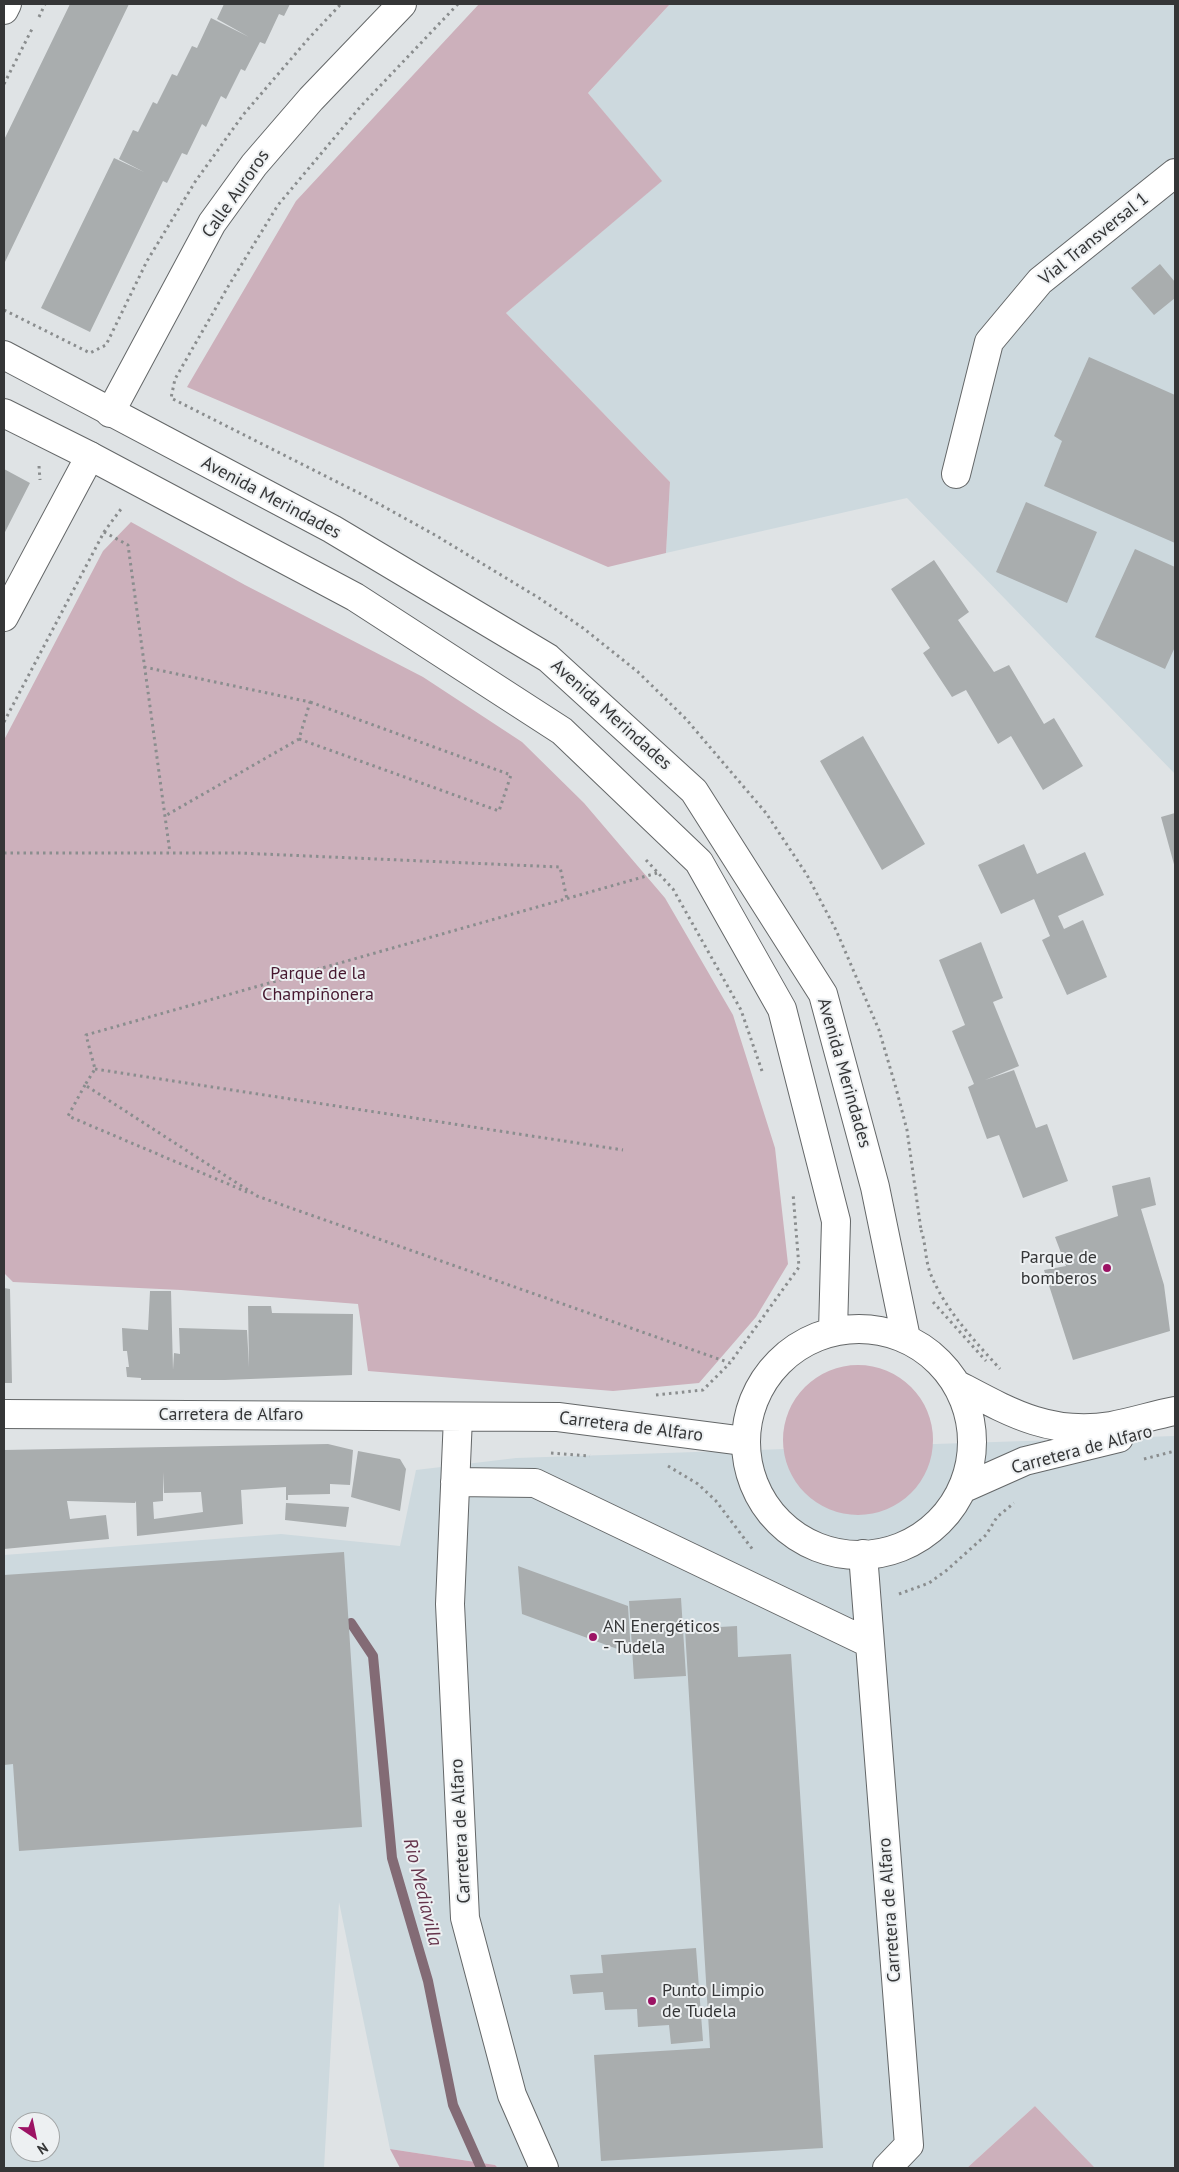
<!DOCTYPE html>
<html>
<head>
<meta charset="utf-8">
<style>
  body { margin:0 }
  #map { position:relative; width:1179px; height:2172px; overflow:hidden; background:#dfe3e5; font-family:"PT Sans",sans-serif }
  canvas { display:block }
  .frame { position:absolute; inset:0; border:5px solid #353637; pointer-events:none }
  .north { position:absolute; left:10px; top:2112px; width:50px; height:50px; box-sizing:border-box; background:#edf0f2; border:1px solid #a3a6a7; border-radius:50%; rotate:146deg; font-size:14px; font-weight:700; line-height:20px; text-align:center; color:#353637 }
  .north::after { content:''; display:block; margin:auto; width:18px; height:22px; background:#9c1364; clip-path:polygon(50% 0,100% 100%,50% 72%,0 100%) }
</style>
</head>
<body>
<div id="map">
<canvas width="1179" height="2172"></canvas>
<div class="frame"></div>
<div class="north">N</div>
</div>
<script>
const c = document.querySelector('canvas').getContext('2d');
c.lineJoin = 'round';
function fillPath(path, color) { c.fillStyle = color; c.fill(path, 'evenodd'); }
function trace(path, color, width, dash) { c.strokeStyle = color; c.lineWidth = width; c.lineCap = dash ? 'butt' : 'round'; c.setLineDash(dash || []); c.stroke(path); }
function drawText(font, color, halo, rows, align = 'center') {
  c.font = font + ' "PT Sans",sans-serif'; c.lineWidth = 4; c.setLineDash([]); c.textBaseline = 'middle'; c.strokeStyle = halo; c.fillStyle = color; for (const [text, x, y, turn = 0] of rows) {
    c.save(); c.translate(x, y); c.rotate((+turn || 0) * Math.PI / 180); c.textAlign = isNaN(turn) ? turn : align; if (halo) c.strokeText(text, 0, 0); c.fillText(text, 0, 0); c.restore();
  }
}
fillPath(new Path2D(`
  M670,4h505v770l-268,-276 -241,55 4,-71 -164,-169 155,-132 -73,-88z
  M1175,1436v732h-80l-60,-62 -68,62h-469l-3,-3 -105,-16 -51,-247 -15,266h-320v-613l277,-21 119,12 16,-76 100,-12zM20,2122h30v30h-30z`), '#cdd9de');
fillPath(new Path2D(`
  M479,4h191l-82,89 74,88 -156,132 164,169 -4,71 -58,14 -421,-180 109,-186z
  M131,522l114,63 178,92 99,65 62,61 81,95 68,117 42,133 13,116 -32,53 -57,66 -86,8 -245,-20 -10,-67 -177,-14 -168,-8 -9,-9v-533l99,-189z
  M783 1440a75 75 0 1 1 150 0a75 75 0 1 1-150 0Z
  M1035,2106l60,62h-128z`), '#ccb0bb');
fillPath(new Path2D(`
  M390,2149l105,16 3,3h-98z`), '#cca8b7');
trace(new Path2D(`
  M351,1623l22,33 19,202 36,123 25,124 28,63`), '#836b75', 10);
fillPath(new Path2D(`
  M70,4h59l-125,260v-124z
  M224,4h66l-6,12 -5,-2 -14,30 -5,-2 -15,29 -4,-2 -15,30 -5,-3 -15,31 -4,-3 -15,31 -5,-2 -15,30 -4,-2 -73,151 -49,-24 73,-150 30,14 -25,-13 14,-29 5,2 15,-30 4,2 15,-30 5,2 15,-30 5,2 14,-30 38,19 -32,-18z
  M1160,264l15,18v16l-21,17 -23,-27z
  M1089,357l86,38v148l-131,-57 18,-45 -8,-5z
  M4,469l26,14 -26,51z
  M1026,502l71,30 -30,71 -71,-31z
  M1135,549l40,18v80l-10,22 -70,-32z
  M934,560l35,52 -11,8 36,52 15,-7 35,59 10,-6 29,48 -40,24 -32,-54 -13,8 -32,-54 -14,7 -29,-44 7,-5 -39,-59z
  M863,736l62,108 -43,26 -62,-109z
  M1175,813v55l-14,-51z
  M1024,844l13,30 48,-22 19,43 -46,21 6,13 19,-9 24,57 -40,18 -25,-55 8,-4 -16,-37 -33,15 -23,-49z
  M981,942l22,56 -10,4 26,64 -34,14 29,-10 22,58 11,-4 21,57 -45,17 -24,-63 -12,4 -19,-52 6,-3 -22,-53 13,-6 -26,-65z
  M1150,1177l6,28 -15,4 23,76 6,46 -97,29 -29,-90 22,-4 -11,-29 63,-21 -6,-30z
  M4,1288l6,1 2,94h-8z
  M150,1291h21l2,79 1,-17 6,1 -1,-26 68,2 2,37 -1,-61h23l1,7 81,1 -1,61 -127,5h-84v-2l-14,-1 -1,-10h3l-2,-16h-4l-1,-23 26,2z
  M328,1444l25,6 -3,35 -20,-1v10l-42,1v5h-2v-13l-45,3 2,34 -106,12 -1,-35 -1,2 -68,-2 3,18 36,-4 3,24 -105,10v-99zM163,1472l1,21 37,-1 2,20 -49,7 -1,-17 10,-1z
  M358,1451l42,8 6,10 -6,42 -49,-14z
  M286,1503l63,4 -3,20 -61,-7z
  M344,1552l18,275 -343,24 -6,-87 -9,1v-190z
  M518,1566l110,40 3,48 -109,-40z
  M681,1598l5,78 -52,3 -5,-78z
  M737,1626l1,31 53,-3 32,494 -222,13 -7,-106 116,-7 -25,-419z
  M696,1948l7,93 -32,3 -2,-19 -31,2 -1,-18 -32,1 -2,-18 -30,2 -3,-19 33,-2 -2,-18z`), '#a9adae');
const minor = new Path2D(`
  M4,10l3,-6
  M110,413l102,-190 42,-58 57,-66 91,-95
  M956,474l33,-132 51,-61 135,-108
  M4,617l86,-161
  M4,1414l554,3 186,24
  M458,1417l-8,187 15,314 47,177 32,73
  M455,1482l80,1 334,160
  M863,1554l46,591 -22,23`);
const major = new Path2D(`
  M4,355l328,174 216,129 146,133 129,203 52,193 31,151
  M4,413l86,43 265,141 207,134 137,131 83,147 54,212 -3,110
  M746 1442a113 113 0 1 1 226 0a113 113 0 1 1-226 0Z
  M958,1385c51,27 92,51 153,41 22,-4 43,-11 64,-15
  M962,1489l63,-28 94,-23`);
trace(minor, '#646768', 30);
trace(major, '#646768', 30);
trace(new Path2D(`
  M458,4l-97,102 -83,99 -49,80 -54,94 -4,19 190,96 74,41 104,63 44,30 55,44 48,47 80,94 41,62 29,55 43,100 17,58 11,42 14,100
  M39,17l6,-13
  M4,84l28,-55
  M4,310l86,43 16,-8 41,-84 48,-79 48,-67 66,-77 32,-34
  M39,466l1,14
  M104,532l24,13 42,308
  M144,667l166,35 -11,37 -134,77
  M4,722l100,-190 17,-23
  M299,739l200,72 12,-36 -201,-73
  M4,853h235l321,14 7,32
  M646,860l27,29 68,121 22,64
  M657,873l-571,162 9,34 -10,16 172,111 473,167 69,-96 -6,-74
  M95,1069l528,81
  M85,1085l-17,31 179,76
  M921,1230c5,13 4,31 10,45 15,36 43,65 69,94
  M933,1302l53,59
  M656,1395l47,-5 27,-27
  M551,1453l39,3
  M1144,1459l31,-8
  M668,1466l30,18 18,17 37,49
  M899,1594l30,-11 18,-13 39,-35 11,-18 17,-14`), '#8a8d8e', 3, [2.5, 4]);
trace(minor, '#fff', 28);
trace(major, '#fff', 28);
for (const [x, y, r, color] of [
  [1107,1268,5,"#9c1364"],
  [593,1637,5,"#9c1364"],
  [652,2001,5,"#9c1364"]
]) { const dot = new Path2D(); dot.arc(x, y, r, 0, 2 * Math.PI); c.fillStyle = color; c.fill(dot); trace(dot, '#edf0f2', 2); }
drawText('18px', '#353637', '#edf0f2', [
  ["Calle Auroros",236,194,-55],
  ["Vial Transversal 1",1094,239,-39],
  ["Avenida Merindades",271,498,28],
  ["Avenida Merindades",611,715,42],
  ["Avenida Merindades",844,1073,74],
  ["Carretera de Alfaro",231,1415],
  ["Carretera de Alfaro",631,1427,7],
  ["Carretera de Alfaro",1082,1450,-15],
  ["Carretera de Alfaro",461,1831,-93],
  ["Carretera de Alfaro",890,1910,-94]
]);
drawText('18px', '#46182f', '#edf0f2', [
  ["Parque de la",318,974],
  ["Champiñonera",318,995]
]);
drawText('18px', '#353637', '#edf0f2', [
  ["Parque de",1097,1258,"right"],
  ["bomberos",1097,1279,"right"],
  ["AN Energéticos",603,1627],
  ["- Tudela",603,1648],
  ["Punto Limpio",662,1991],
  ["de Tudela",662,2012]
], 'left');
drawText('italic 19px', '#64334b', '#edf0f2', [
  ["Rio Mediavilla",422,1892,76]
]);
</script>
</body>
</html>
